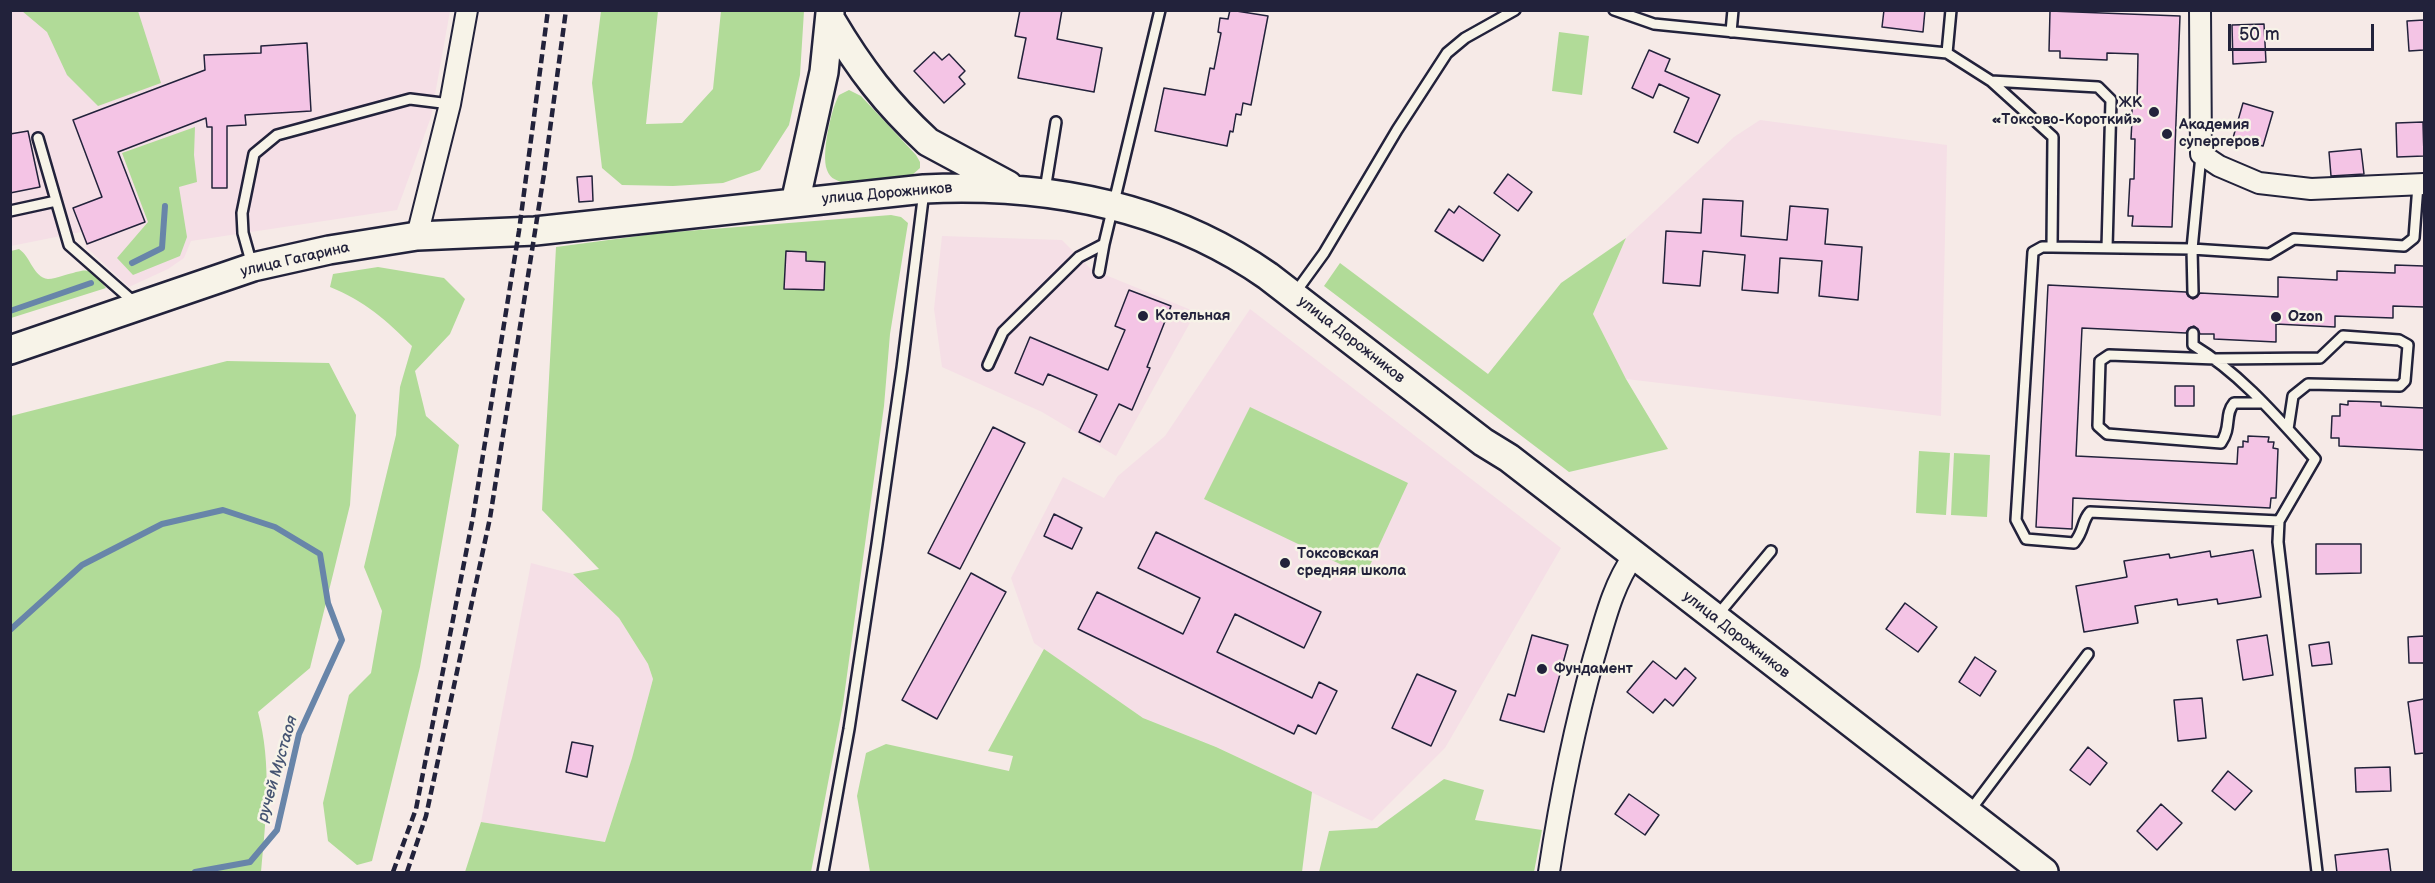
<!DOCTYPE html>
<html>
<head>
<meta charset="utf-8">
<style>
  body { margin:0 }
  #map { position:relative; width:2435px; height:883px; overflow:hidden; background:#f6eae7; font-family:"Balsamiq Sans",sans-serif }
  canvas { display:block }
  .frame { position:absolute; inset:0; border:12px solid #22223b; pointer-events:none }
  .scale { position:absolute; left:2228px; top:24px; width:146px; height:27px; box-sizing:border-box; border:3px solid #22223b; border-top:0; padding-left:8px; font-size:18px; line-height:21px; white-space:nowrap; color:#22223b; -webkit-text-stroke:4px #f7f3e8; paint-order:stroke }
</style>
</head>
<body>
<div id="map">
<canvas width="2435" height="883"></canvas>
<div class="frame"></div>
<div class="scale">50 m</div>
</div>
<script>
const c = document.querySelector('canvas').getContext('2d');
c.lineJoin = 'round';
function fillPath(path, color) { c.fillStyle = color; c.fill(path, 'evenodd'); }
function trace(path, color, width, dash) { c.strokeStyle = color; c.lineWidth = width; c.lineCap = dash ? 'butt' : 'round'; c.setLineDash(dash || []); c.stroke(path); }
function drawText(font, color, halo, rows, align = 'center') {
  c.font = font + ' "Balsamiq Sans",sans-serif'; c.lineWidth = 5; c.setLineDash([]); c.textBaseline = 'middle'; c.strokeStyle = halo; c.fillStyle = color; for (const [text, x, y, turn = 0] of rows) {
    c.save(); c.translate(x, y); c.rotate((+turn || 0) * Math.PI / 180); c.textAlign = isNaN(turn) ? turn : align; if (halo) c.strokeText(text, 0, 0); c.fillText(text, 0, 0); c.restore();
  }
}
fillPath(new Path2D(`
  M11,11h439l-19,106 -34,93 -206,31 -7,17 -16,11 -39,18 -43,-40 -5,-15 -70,14z
  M1760,120l187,25 -6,271 -315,-37 -33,-65 33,-76 108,-101z
  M942,236l120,4 29,29 105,43 -80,144 -74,-44 -100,-45 -8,-58z
  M1250,309l311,239 -116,200 -73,73 -156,-74 -73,-29 -109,-75 -23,-65 52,-101 41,21 14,-22 47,-40z
  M531,563l42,11 46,44 29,46 5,15 -21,79 -27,84 -124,-20z`), '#f5dfe6');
fillPath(new Path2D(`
  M22,11h116l23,72 -63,23 -31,-31 -20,-43z
  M601,11h57l-12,113 36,-1 31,-34 8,-78h83l-4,64 -11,50 -29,45 -37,13 -50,3 -51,-1 -20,-17 -10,-85z
  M1559,32l30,4 -7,59 -30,-4z
  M849,90l12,6 55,59 4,7v6l-9,8 -70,6c-7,-3 -11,-4 -14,-12 -6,-15 4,-61 12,-75z
  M195,127l-1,28 3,27 -18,5 8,50 -7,19 -47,19 -16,-17 31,-36 -26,-69z
  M891,215l10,2 7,6 -18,111 -6,72 -41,298 -32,168h-346l16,-50 124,20 27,-84 21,-79 -5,-15 -29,-46 -46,-44 26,-5 -57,-59 14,-263 105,-14z
  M1626,238l-33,76 33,65 42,70 -99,23 -245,-186 16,-23 148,111 73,-91z
  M19,249c12,8 14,28 29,30 4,0 10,-2 14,-3 27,-7 26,-11 44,12l-95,30v-67z
  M378,267l66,11 21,21 -15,35 -35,37 11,45 33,29 -39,222 -48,194 -15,4 -29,-24 -5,-38 26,-108 22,-22 11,-62 -18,-44 32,-132 4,-48 12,-41c-26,-26 -47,-45 -82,-59l3,-13z
  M227,361l102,2 27,52 -6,90 -40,163 -52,44c14,52 8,107 3,160h-250v-456z
  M1250,407l158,76 -43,93 -161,-77z
  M1919,451l31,2 -4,62 -30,-2z
  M1954,453l36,2 -3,62 -36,-2z
  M1044,649l99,69 73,29 96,45 -10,80h-432l-13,-76 9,-43 20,-9 123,27 4,-15 -25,-5z
  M1444,779l40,11 -9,30 67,10 -8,42h-215l10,-41 48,-3z`), '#b1db98');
trace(new Path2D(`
  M132,263l30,-15 3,-42
  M10,311l81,-28
  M10,630l72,-65 80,-41 61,-14 52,17 45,27 8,49 14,37 -43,94 -22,96 -27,32 -55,10`), '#6885a9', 6);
const building = new Path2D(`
  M1020,10h42l-5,29 45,9 -8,44 -76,-14 8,-40 -11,-2z
  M1230,10l38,6 -17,89 -8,-2 -2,12 -5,-1 -3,18 -3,-1 -3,15 -72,-15 9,-43 41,7 5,-27 4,1 7,-36 -3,-1 2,-14 8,1z
  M1884,10h41l-2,22 -41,-5z
  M2050,11l130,5 -8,211 -40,-1 1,-10h-5l2,-37h4l1,-40h-4l1,-19v-17l5,1 1,-50 -31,-1v7l-47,-2v-7h-11z
  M2424,20v30l-15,1 -2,-30z
  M2264,24l2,38 -33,2 -1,-39z
  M307,43l4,68 -66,4 1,10 -19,1v62h-15v-61h-5l-1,-9 -88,34 27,70 -58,22 -14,-36 29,-11 -29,-77 132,-50 -1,-15 57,-2v-7z
  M1649,50l21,9 -5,12 55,24 -22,48 -24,-11 15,-34 -30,-14 -6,14 -21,-10z
  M934,52l8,8 7,-6 16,17 -6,6 6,7 -21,19 -30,-32z
  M2243,103l30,9 -10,34 -30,-8z
  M2423,122l1,34 -27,1 -1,-34z
  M28,131l12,56 -30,6v-59z
  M2361,149l3,25 -33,2 -2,-24z
  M1508,174l24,18 -14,19 -24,-18z
  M592,176l1,25 -14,1 -2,-25z
  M1703,199l40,2 -2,35 46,4 3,-34 38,3 -3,35 37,3 -4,53 -39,-4 3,-35 -42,-3 -2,35 -36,-3 3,-35 -42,-4 -3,35 -37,-3 3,-52 35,2z
  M1459,206l41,29 -17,26 -48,-30 14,-22 5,4z
  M786,251l20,1v9l19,1 -1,28 -40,-1z
  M2395,265l29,1v41l-31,-1v12l-58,-2v11l-59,-3v18l-62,-3v-5h-14l-2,-5 -4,-3 -5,2 -3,5 -104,-5 -6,128 161,8 1,-17h5v-6l5,1v-6l21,1 -1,5h6l-1,6 5,1 -2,49h-5l-1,10 -197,-10 -1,31 -36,-2 12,-242 138,7 2,4 5,3 4,-2 3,-4 78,4v-20l59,3v-9l58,2z
  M1129,290l42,16 -24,61 3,1 -18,42 -13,-6 -19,38 -21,-10 18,-37 -49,-21 -5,11 -28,-12 15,-36 78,33 17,-40 -10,-4z
  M2175,386h19v20h-19z
  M2348,401l33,1v4l43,2v42l-85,-4v-8h-8l1,-22h8v-12l8,1z
  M993,427l32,16 -65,126 -32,-16z
  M1054,514l28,14 -10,21 -28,-13z
  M1156,532l165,80 -17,36 -69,-34 -18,38 95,46 7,-16 18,9 -21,43 -18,-9 -4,9 -216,-105 19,-37 86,42 17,-36 -62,-30z
  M2316,544h45v29l-45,1z
  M2253,550l8,47 -43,7 -1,-5 -39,6 -1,-6 -42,7 3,17 -54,9 -8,-46 51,-9 -3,-16 45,-7 1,4 40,-7 1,6z
  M971,573l35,19 -69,127 -35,-19z
  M1905,603l32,24 -19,25 -32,-23z
  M1532,635l36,10 -24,87 -44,-12 8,-26 7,2z
  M2267,635l6,40 -30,5 -6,-40z
  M2424,636v27h-15l-1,-26z
  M2329,642l3,22 -20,2 -3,-21z
  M1975,657l21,14 -16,25 -21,-14z
  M1653,661l23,18 9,-11 11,10 -23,28 -8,-7 -12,14 -26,-21z
  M1417,674l39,17 -25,55 -39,-18z
  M2202,698l4,40 -28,3 -4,-41z
  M2424,699v54l-9,1 -7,-52z
  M572,742l21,4 -6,31 -21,-5z
  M2088,747l19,16 -17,22 -20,-15z
  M2390,767l1,24 -35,1 -1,-24z
  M2228,771l24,20 -17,19 -23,-19z
  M1629,794l30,21 -14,20 -30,-21z
  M2161,804l21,19 -25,27 -20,-19z
  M2388,849l3,24h-54l-2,-18z`);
fillPath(building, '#f4c4e5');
trace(building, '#22223b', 1.5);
const lane = new Path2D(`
  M1614,10l40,14 293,29 4,-43
  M1731,32l2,-22
  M1947,53l44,28 62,56 -1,110 140,2 9,-94
  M1991,81l107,6 13,13 -4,148
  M38,138l31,107 66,58
  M1045,190l11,-68
  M10,211l46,-10
  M2052,247h-10l-9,5 -17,268 10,19 48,4c11,-13 7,-21 16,-31l189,9
  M252,265l-9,-32 -1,-20 12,-59 23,-19 133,-36 40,5
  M1099,272l5,-28 56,-234
  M2193,292l-1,-43 77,5 25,-15 110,7 10,-8 4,-53
  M1295,293l29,-40 73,-123 50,-77 18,-15 50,-28
  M2193,333v12c48,29 85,73 122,114l-36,62 -1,21 39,330
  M988,365l15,-33 76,-75 25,-13
  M2263,403h-29c-10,12 -2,24 -13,40l-114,-9 -9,-8 2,-65 9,-6 107,4 104,-1 23,-22 56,4 9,5 -3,36 -5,5 -92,-2 -15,12 -5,33
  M1716,617l55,-66
  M1969,812l119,-158
  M823,872l26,-143 28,-185 25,-176 22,-177`);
const street = new Path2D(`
  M2200,10l1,144 18,12 40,17 52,6 113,-5
  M417,236l33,-132 17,-94
  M1549,872c11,-73 25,-144 45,-215 11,-37 18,-70 40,-102`);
const secondary = new Path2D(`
  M831,20c29,49 55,83 97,122l80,43
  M795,203l29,-131 6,-59
  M10,350l243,-83 76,-17 88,-14 118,-5 389,-42c122,-6 242,16 344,87l215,166 26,16 535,414`);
trace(lane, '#22223b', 14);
trace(street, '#22223b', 24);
trace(secondary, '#22223b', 32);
trace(lane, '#f7f3e8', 9);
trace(street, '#f7f3e8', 20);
trace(secondary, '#f7f3e8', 27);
trace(new Path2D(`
  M393,872l23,-63 57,-292 46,-286 29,-221
  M407,872l19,-56 64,-298 54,-344 22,-164`), '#22223b', 4.5, [9, 4.5]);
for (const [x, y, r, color] of [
  [2154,112,6,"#22223b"],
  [2167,134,6,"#22223b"],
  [1143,316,6,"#22223b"],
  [2276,317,6,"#22223b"],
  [1285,563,6,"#22223b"],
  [1542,669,6,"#22223b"]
]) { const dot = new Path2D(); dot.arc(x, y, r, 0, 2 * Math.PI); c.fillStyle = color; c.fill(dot); trace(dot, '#f7f3e8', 2); }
drawText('bold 15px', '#22223b', '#f7f3e8', [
  ["ЖК",2142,103,"right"],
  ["«Токсово-Короткий»",2142,120,"right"],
  ["Академия",2179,125],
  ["супергеров",2179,142],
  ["Котельная",1155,316],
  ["Ozon",2288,317],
  ["Токсовская",1297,554],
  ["средняя школа",1297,571],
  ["Фундамент",1554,669]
], 'left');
drawText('15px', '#22223b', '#f7f3e8', [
  ["улица Дорожников",887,194,-5],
  ["улица Гагарина",295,260,-13],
  ["улица Дорожников",1351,340,38],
  ["улица Дорожников",1736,635,38]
]);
drawText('italic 16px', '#455472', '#f7f3e8', [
  ["ручей Мустаоя",278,769,-74]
]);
</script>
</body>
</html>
